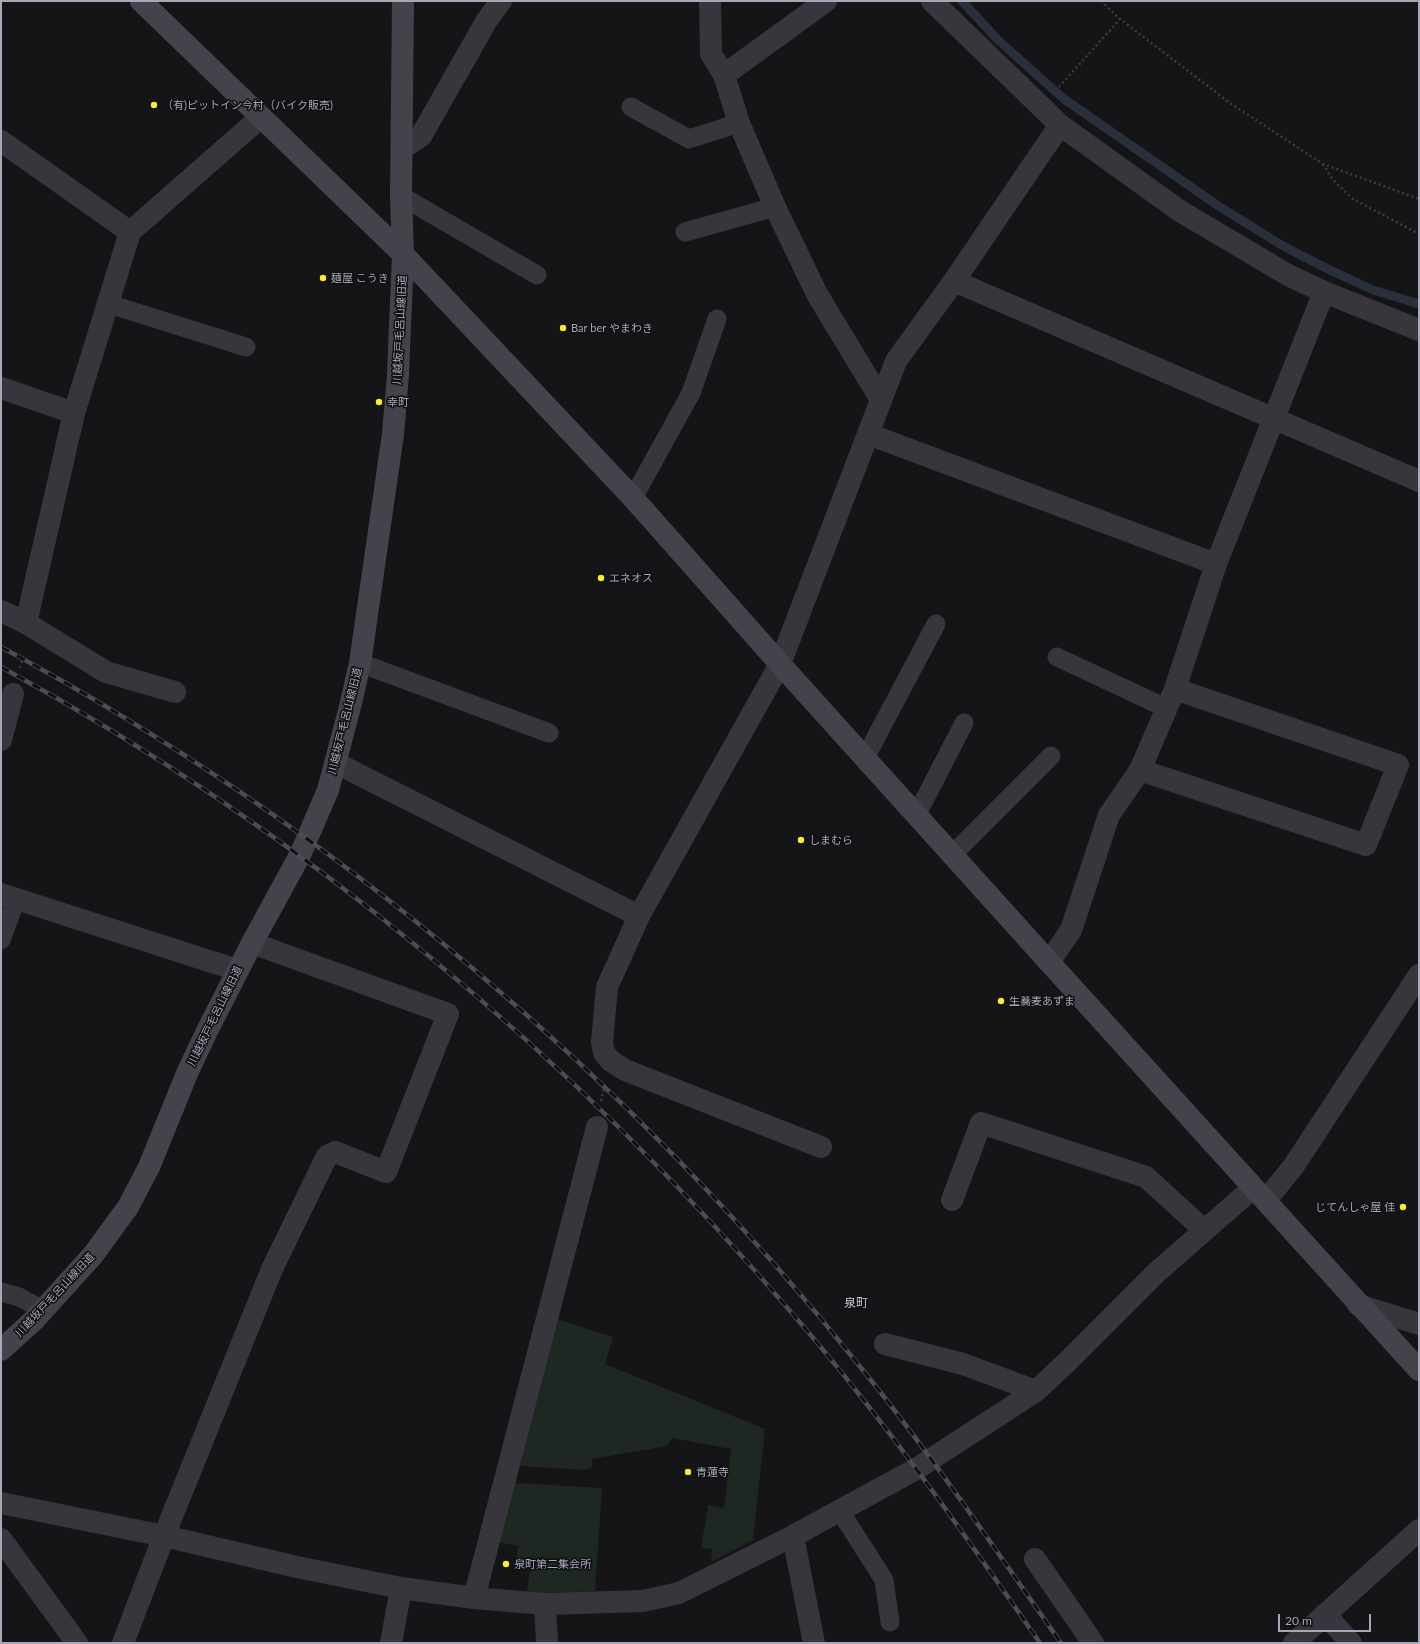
<!DOCTYPE html>
<html>
<head>
<meta charset="utf-8">
<style>
  body { margin:0 }
  #map { position:relative; width:1420px; height:1644px; overflow:hidden; background:#151517; font-family:Lato,sans-serif }
  canvas { display:block }
  .frame { position:absolute; inset:0; border:2px solid #a6a7b8; pointer-events:none }
  .scale { position:absolute; left:1278px; top:1614px; width:93px; height:18px; box-sizing:border-box; border:2px solid #a6a7b8; border-top:0; padding-left:5px; font-size:12px; line-height:14px; white-space:nowrap; color:#a6a7b8; -webkit-text-stroke:3px #101012; paint-order:stroke }
</style>
</head>
<body>
<div id="map">
<canvas width="1420" height="1644"></canvas>
<div class="frame"></div>
<div class="scale">20 m</div>
</div>
<script>
const c = document.querySelector('canvas').getContext('2d');
c.lineJoin = 'round';
function fillPath(path, color) { c.fillStyle = color; c.fill(path, 'evenodd'); }
function trace(path, color, width, dash) { c.strokeStyle = color; c.lineWidth = width; c.lineCap = dash ? 'butt' : 'round'; c.setLineDash(dash || []); c.stroke(path); }
function drawText(font, color, halo, rows, align = 'center') {
  c.font = font + ' Lato,"Noto Sans JP",sans-serif'; c.lineWidth = 3; c.setLineDash([]); c.textBaseline = 'middle'; c.strokeStyle = halo; c.fillStyle = color; for (const [text, x, y, turn = 0] of rows) {
    c.save(); c.translate(x, y); c.rotate((+turn || 0) * Math.PI / 180); c.textAlign = isNaN(turn) ? turn : align; if (halo) c.strokeText(text, 0, 0); c.fillText(text, 0, 0); c.restore();
  }
}
fillPath(new Path2D(`
  M554,1318l59,19 -8,27 160,65 -12,111 -42,22 1,-13 -11,-1 7,-43 16,3 7,-59 -59,-11 -5,8 -75,13v8l-7,3 -65,-4z
  M517,1483l85,5 -7,103 -53,2 -15,-2 4,-28 -14,-3 1,-14 -23,-4 15,-53z`), '#1f2722');
trace(new Path2D(`
  M962,1l36,39 66,59 153,106 66,41 45,23 45,21 46,14`), '#2a2f3c', 9);
trace(new Path2D(`
  M1101,1l19,18 110,84 93,61 96,35
  M1059,87l61,-68
  M1323,164l10,16 20,19 66,35
  M20,668l4,-14
  M601,1101l3,-13`), '#3c3c43', 2.5, [2, 3]);
trace(new Path2D(`
  M631,107l58,32 50,-16
  M401,196l136,79
  M685,232l90,-25
  M109,304l137,43
  M633,498l58,-105 26,-74
  M1057,657l109,51
  M360,663l189,70
  M865,758l71,-134
  M917,814l47,-91
  M953,854l98,-98
  M1,940l15,-41
  M1,1292l18,5 24,13
  M840,1511l44,69 6,42`), '#36363c', 19);
trace(new Path2D(`
  M710,1l1,53 13,21 15,48 36,84 42,87 64,106
  M932,1l128,124 120,86 108,64 36,17 95,38
  M724,75l102,-74
  M1,141l129,91
  M403,148l18,-12 66,-116 14,-19
  M954,281l465,200
  M1,388l73,25
  M868,434l348,130
  M1,611l25,12 48,-210 56,-181 131,-115
  M26,623l80,49 69,20
  M1,740l12,-46
  M336,763l303,153
  M1140,770l226,75 32,-80 -223,-76
  M1,894l236,76
  M1049,962l22,-32 38,-115 31,-45 35,-81 41,-125 108,-272
  M821,1147l-196,-77 -14,-9 -7,-8 -2,-11 5,-55 32,-71 141,-252 116,-303 58,-80 106,-156
  M952,1200l29,-77 165,54 58,53
  M1266,1200l27,-33 126,-192
  M1358,1305l61,19
  M885,1344l78,20 73,27
  M1,1503l163,33 133,31 104,21 73,10 71,6 98,-3 36,-8 114,-57 123,-67 120,-78 31,-29 90,-90 96,-84
  M793,1536l21,107
  M1,1539l76,104
  M1035,1559l58,84
  M474,1598l123,-471
  M545,1604l2,39
  M1325,1614l26,29
  M123,1643l41,-107 108,-267 55,-113 8,-4 51,20 62,-158 -196,-71
  M391,1643l10,-55
  M1294,1643l125,-113`), '#36363c', 22);
trace(new Path2D(`
  M141,1l262,253 230,244 147,166 269,298 370,408
  M1,1350l33,-30 59,-65 35,-48 21,-40 39,-96 19,-40 45,-88 48,-88 28,-65 22,-83 10,-44 33,-229 5,-59 5,-121 -2,-58 2,-195`), '#44434c', 22);
const rail = new Path2D(`
  M1,647c334,180 629,429 865,727 69,86 131,178 195,269
  M1,667c304,165 571,388 796,652 88,102 166,213 243,324`);
trace(rail, '#4d4c55', 4.5);
trace(rail, '#101012', 3, [9]);
for (const [x, y, r, color] of [
  [154,105,4,"#fdeb27"],
  [323,278,4,"#fdeb27"],
  [563,328,4,"#fdeb27"],
  [379,402,4,"#fdeb27"],
  [601,578,4,"#fdeb27"],
  [801,840,4,"#fdeb27"],
  [1001,1001,4,"#fdeb27"],
  [1403,1207,4,"#fdeb27"],
  [688,1472,4,"#fdeb27"],
  [506,1564,4,"#fdeb27"]
]) { const dot = new Path2D(); dot.arc(x, y, r, 0, 2 * Math.PI); c.fillStyle = color; c.fill(dot); trace(dot, '#101012', 1.5); }
drawText('11px', '#a6a7b8', '#101012', [
  ["（有)ピットイン今村（バイク販売)",162,105],
  ["麺屋 こうき",331,278],
  ["Bar ber やまわき",571,328],
  ["幸町",387,402],
  ["エネオス",609,578],
  ["しまむら",809,840],
  ["生蕎麦あずま",1009,1001],
  ["じてんしゃ屋 佳",1395,1207,"right"],
  ["青蓮寺",696,1472],
  ["泉町第二集会所",514,1564]
], 'left');
drawText('11px', '#a6a7b8', '#101012', [
  ["川越坂戸毛呂山線旧道",400,330,-87],
  ["川越坂戸毛呂山線旧道",345,721,-76],
  ["川越坂戸毛呂山線旧道",215,1016,-64],
  ["川越坂戸毛呂山線旧道",55,1295,-47]
]);
drawText('12px', '#c7c7d4', '#101012', [
  ["泉町",856,1303]
]);
</script>
</body>
</html>
